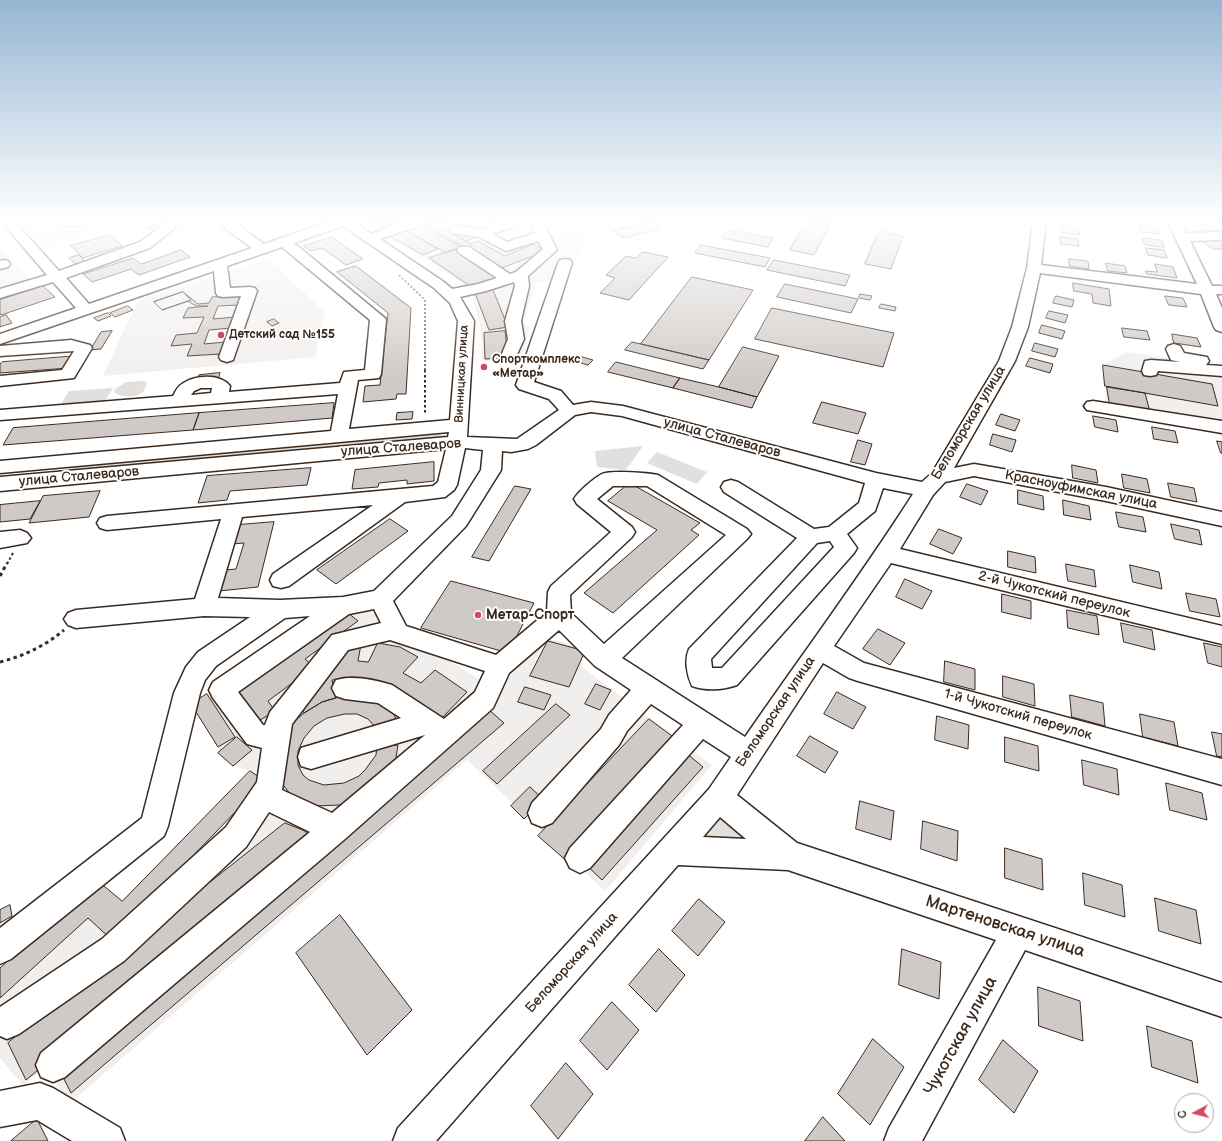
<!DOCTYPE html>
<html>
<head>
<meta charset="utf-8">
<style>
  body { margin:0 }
  #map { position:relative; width:1222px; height:1141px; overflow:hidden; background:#fff; font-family:"Balsamiq Sans",sans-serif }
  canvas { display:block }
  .north { position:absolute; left:1174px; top:1093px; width:40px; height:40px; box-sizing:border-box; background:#fff; border:1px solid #b1aaa5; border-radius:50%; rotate:263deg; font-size:11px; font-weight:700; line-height:16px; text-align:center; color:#3b2a1e }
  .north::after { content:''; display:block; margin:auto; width:14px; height:18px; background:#d1495b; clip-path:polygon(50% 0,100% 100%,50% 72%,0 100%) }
</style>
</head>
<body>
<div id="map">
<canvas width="1222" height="1141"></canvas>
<div class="north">С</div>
</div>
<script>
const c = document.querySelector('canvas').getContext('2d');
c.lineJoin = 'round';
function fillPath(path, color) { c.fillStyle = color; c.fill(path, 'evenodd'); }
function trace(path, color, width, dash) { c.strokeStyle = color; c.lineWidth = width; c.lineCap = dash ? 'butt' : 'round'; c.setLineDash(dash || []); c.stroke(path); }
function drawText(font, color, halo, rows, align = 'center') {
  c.font = font + ' "Balsamiq Sans",sans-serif'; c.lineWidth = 4; c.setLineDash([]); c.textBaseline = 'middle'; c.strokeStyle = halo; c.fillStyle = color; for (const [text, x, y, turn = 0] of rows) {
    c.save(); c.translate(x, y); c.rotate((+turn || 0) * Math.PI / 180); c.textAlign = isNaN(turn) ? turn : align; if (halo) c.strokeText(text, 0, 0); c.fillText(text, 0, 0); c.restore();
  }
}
fillPath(new Path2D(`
  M21,222h109l-84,25z
  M367,223l1,-1 215,1 -1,19 -5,20 -21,-1 -3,21h-16l-14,41 7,5 -10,35 -38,-2 -1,-33 -10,-35 -3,-5z
  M0,248l30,31 -30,10z
  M270,259l55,54 -10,44 -212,19 35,-76z
  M1126,352l96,14v58l-116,-20 -3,-39z
  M357,603l139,87 51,-52 38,10 -3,19 130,98 -107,126 -138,-131 -399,345 -22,-40 -23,21 -23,-28v-90l98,-87 24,20 128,-130 -17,-5 -15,-13v-6l-27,-43z`), '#f1efee');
fillPath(new Path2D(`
  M142,381l5,1c-1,3 -2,7 -4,10 -6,6 -23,6 -29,0l1,-3 11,-7z
  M113,388l-8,13 -44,3 8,-13z
  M439,434l5,1v4l-379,36 5,-8z
  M643,446l-17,24 -29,-3 -2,-16z
  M657,452l50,20 -10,12 -50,-21z
  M718,814l40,29 -61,-6z`), '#e2e0de');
const building = new Path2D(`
  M373,222h29l-22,8 -10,-6z
  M431,222h18l3,2 -10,4 28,16 8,-3 27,15 28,-12 12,7 -43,17 -77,-43z
  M652,222l10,7 -40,9 -8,-7z
  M806,222l25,1 -17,32 -24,-5z
  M160,223l4,3 -14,4 -4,-2z
  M420,224l41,23 -15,6 -41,-23z
  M1195,224h16l9,7h-15z
  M1140,225l18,3 2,6 -19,-2z
  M1061,226l17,3 2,6 -18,-2z
  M405,230l33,19 -15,6 -34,-19z
  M728,230l45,8 -5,9 -46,-9z
  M879,231l24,5 -12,33 -26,-5z
  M466,233l9,5 -9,3 -9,-5z
  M109,235l13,11 -39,12 -12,-12z
  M332,237l31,22 -17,6 -24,-17 -11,3 -7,-5z
  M1060,237l18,2 1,7 -18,-2z
  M1143,238l19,2 2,7 -19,-2z
  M1219,241l3,3v5h-9l-10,-7z
  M701,245l69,13 -5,9 -70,-14z
  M1146,248l18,2 3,8 -19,-3z
  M456,249l42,28 -27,10 -42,-29z
  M181,250l9,7 -51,18 -8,-6 -39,13 -9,-8 50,-16 8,6z
  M643,252l25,5 -39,43 -29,-7 15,-15 -9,-3 20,-19 10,2z
  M79,255l6,6 -10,3 -6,-6z
  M1069,259l19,2 1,8 -19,-3z
  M774,260l76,15 -5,11 -78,-16z
  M1106,263l19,3 2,7 -19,-2z
  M1155,264l18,3 4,11 -30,-4 -2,-3 12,1z
  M356,266l55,42 -5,86h-9l-1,5 -33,3 2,-16 15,-1 8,-72 -51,-41z
  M692,277l61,13 -44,70 -68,-16z
  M1073,283l36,6 2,17 -18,-3 -1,-9 -18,-3z
  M785,284l73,15 -7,14 -74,-16z
  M43,286l12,11 -54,18 -1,-1v-14z
  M493,290l15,37 -19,3 -14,-37z
  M183,292l15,12 11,-1 3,-6 31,-2 -4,10 -21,1 -5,13 22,-2 -4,11 -22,2 -5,14 22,-2 -5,12 -34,2 5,-12 -21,2 5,-11 21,-2 7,-16 -21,1 5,-10 20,-2h-12l-8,-5 -26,9 -8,-8z
  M183,292l8,8 -29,10 -8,-8z
  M860,294l12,2 -2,4 -11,-2z
  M1056,296l18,4 -2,7 -19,-4z
  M1165,296l18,2 4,9 -18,-2z
  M881,304l15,3 -1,4 -16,-3z
  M128,306l5,4 -18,7 -5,-4z
  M772,308l122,25 -11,34 -128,-28z
  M1049,311l19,4 -3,8 -19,-5z
  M108,313l3,3 -13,5 -4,-3z
  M6,315l6,8 -12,4v-10z
  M274,319l5,4 -7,3 -5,-4z
  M1042,325l23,6 -3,8 -23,-6z
  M1122,328l25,3 3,9 -26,-3z
  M112,331l-11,18 -11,1 11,-18z
  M505,331l3,27 -23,1 -1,-26z
  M1172,334l25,4 4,9 -27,-4z
  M632,342l9,2 68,16 -6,9 -78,-19z
  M1035,343l23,6 -3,8 -23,-6z
  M743,347l36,9 -22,41 -38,-10z
  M76,356l-7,12 -69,5v-9l2,-2z
  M579,356l14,4 -5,5 -14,-4z
  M1030,358l23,6 -3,9 -24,-7z
  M616,362l64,16 -7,10 -65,-16z
  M1103,365l109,19 6,22 -113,-20z
  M220,373l-2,7 -22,1 3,-6z
  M680,378l39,9 38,10 -5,11 -79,-20z
  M1107,387l38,6 5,19 -40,-7z
  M822,402l44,11 -8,21 -45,-11z
  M334,403l-2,15 -139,12 6,-17z
  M413,412l-1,7 -16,1 1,-7z
  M199,413l-6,17 -190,15 10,-17z
  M1001,414l19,6 -5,11 -19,-6z
  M1093,416l23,4 2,12 -23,-5z
  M1152,427l23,4 3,12 -24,-4z
  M993,434l23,6 -4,12 -22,-7z
  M858,440l14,4 -7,21 -14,-3z
  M1217,441l5,1v11h-1z
  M434,462v19l-27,3v-4l-28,3 -1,4 -26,2 3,-19z
  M1072,465l24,5 2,13 -25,-5z
  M311,468l-4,17 -77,6 -3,9 -29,3 9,-27z
  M1122,474l25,5 3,14 -26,-5z
  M630,483l70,40 -9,7 8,5 -86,78 -29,-20 73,-63 -49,-29z
  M1168,483l26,5 3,14 -26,-5z
  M967,484l21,7 -7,14 -21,-8z
  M515,486l16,3 -42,72 -17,-4z
  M1018,490l25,6 1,14 -26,-6z
  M100,491l-11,26 -60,6 14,-27z
  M1063,500l26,6 2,14 -27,-5z
  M40,501l-10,18 -30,3v-17z
  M1116,512l27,5 3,15 -27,-5z
  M390,519l18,12 -72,53 -19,-14z
  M274,522l-16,65 -39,4 6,-21 11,-1 8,-26 -12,1 6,-19z
  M1171,524l28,6 3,15 -27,-6z
  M939,529l23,9 -9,16 -23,-10z
  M1008,551l27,6 1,16 -28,-6z
  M1066,564l28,6 2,17 -28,-6z
  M1130,565l29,7 3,17 -29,-7z
  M905,579l27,12 -10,18 -26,-12z
  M451,581l83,22 -26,50 -87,-25z
  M1186,593l30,6 4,18 -30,-6z
  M1002,594l29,7v18l-29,-7z
  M1067,610l30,6 2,19 -31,-7z
  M347,612l11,9 -53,38 9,8 -46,34 7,10 -18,11 -25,-30z
  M1121,623l31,7 3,20 -31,-8z
  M878,629l27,14 -15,22 -27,-16z
  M548,641l37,10 -16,36 -39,-11z
  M378,643l22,4 18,10 -15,16 18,10 14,-13 32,22 -26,27 -62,-38 -28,-3 -19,2 4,18 -14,4 -18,11 -4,-8 43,-60 18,-1 -3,17 10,1z
  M1204,643l18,4v20l-14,-4z
  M945,661l30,8v21l-31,-8z
  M1003,676l31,8 1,22 -32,-9z
  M596,684l15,6 -11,20 -15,-6z
  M525,687l26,8 -7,15 -26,-8z
  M837,692l29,15 -13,22 -29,-15z
  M207,694l28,43 -17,10 -27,-43z
  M346,695l34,6 13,11 3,7 -20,9 -8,-9 -11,-5h-12l-18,4 -13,8 -10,12 -6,13v14l5,10 6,5 15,5 20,-2 15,-7 6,-6 11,-15 1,-8 21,-2 -3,19 -25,28 -30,13 -26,1 -20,-7 -17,-22 5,-40 14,-17 8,-7 18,-11z
  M1070,695l33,8 2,23 -33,-9z
  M556,704l14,11 -73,69 -14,-13z
  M488,709l16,14 -433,370 -13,-26z
  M1140,714l34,8 4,24 -35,-9z
  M937,716l32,9 -1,24 -33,-9z
  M649,719l30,22 -110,122 -31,-27z
  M1212,732l10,2v23l-5,-1z
  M810,736l28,16 -13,21 -28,-17z
  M237,737l15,13 -19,16 -15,-13z
  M1005,737l33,9 1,25 -34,-9z
  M685,752l18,15 -101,113 -19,-18z
  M1082,760l35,9 2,26 -35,-10z
  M250,771l15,10 -153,159 -24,-22 -88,80v-30l98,-87 24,20z
  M1166,783l36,10 5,27 -37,-10z
  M530,787l14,13 -20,19 -13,-13z
  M860,801l34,10 -3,29 -35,-11z
  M923,821l35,10 -1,30 -36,-12z
  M285,823l20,8 8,12 -287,237 -18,-37z
  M1005,848l37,11 1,31 -38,-12z
  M1083,873l39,12 3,32 -40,-12z
  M1155,898l41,12 5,34 -42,-13z
  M699,899l26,23 -27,34 -26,-25z
  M10,905l2,11 -12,7v-13z
  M340,915l72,95 -45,45 -71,-102z
  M659,949l26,26 -29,37 -27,-27z
  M902,949l39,13 -2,37 -40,-14z
  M1038,987l42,14 3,40 -44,-15z
  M612,1002l27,28 -32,40 -27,-29z
  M1147,1026l45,15 6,42 -46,-16z
  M873,1039l31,28 -34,58 -32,-31z
  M1003,1040l35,31 -24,42 -35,-33z
  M566,1063l27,31 -35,45 -27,-33z
  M823,1117l22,24h-40z
  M37,1119l11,22h-37z`);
fillPath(building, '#cfcac7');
trace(building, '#3b2a1e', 1);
const minor = new Path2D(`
  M2,222h13l44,49 81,-29 27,-20h15l-32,26 -84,30 23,26 163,-56 -29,-21 -1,-3 1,-2h11l30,22 64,-22h26l17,12 31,-12h20l-1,3 -41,14 64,43 8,7 26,-5 19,-6 -38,-25 -2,-3 2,-3h10l41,27 6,-2 27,-23 -5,-8 -32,10 -27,-14 -27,-4 -2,-3 2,-3 5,-1 24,3 18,-7h20l-1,3 -25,9 14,8 28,-9 -5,-11h13l14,28 -29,26 1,10 -8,35 3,18 -9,20 -6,2 -6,-2 -2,-3 7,-17 -3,-18 10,-35 -1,-4 -28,9 -26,6 14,24 -7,116 50,2 42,-29 -10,-11 -30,-10 -3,-4 42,-122 2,-3 5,-1 5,1 2,3 -38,119 27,9 12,14 18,-3 32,4 253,67 46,9 10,-9 67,-112 13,-34 15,-59 6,-46h13l-5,43 156,19 -29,-62h13l5,11 36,-1v8l-32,1 22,45h10v8h-6l6,14v24l-6,-2 -2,-3 -13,-33 -161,-21 -12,54 -13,34 -61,107 20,-4 132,23 116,25v14l-116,-25 -132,-25 -29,6 -12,13 -33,54 322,77v18l-331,-81 -57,83 30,17 358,96v26l-364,-104 -9,-3 -26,-15 -86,132 60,48 425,140v34l-197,-67 -103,191h-38l5,-13 107,-188 -208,-70 -110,-5 -242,276h-43l5,-13 311,-339 22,-32 -28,-18 -113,129 -10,5 -10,-5 -5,-10 5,-10 113,-123 -32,-21 -24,27 -8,14 -67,78 -10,4 -10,-4 -4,-10 4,-10 69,-74 8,-14 22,-25 -36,-24 -36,-36 -50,43 -16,35 -148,131 -280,238 -12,5 -12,-5 -5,-12 5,-12 269,-221 -41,-20 -23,35 -122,114 -105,73 -12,5 -7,-3v-29l102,-68 124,-112 31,-45 5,-34 -15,-4 -34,-46 -4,-8 4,-8 97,-66 -25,2 -69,48 -11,14 -5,13 -32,133 -4,10 -153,123 -11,5v-36l142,-110 32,-125 12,-26 12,-15 52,-35 -46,-1 -128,12 -8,-3 -4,-6 4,-6 8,-3 119,-11 26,-80 -114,11 -7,-2 -3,-5 3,-5 7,-2 326,-30 5,-4 8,-33 -446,42v-14l448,-40 1,-5 -449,41v-12l331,-30 7,-37 -338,26v-10l173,-14c2,-4 5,-10 9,-12 12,-9 38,-11 48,2l-1,6 111,-9 4,-11 21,-2 5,-50 -88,-73 -55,19 3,22 20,-1 5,1 2,3 -24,69 -6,2 -6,-2 -2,-3 22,-61 -18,1 -5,-1 -2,-3 -2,-22 -214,73v-10l76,-26 -23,-26 -53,16v-9l47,-14zM343,226l91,62 16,15 8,18 -8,99 -101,9 9,-49 21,-2 2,-4 5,-55 -92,-76zM201,388h11l-1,5 -20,2 3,-4zM591,412l31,4 243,67 -6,20 -30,24 -15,2 -76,-47 -7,-2 -7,2 -3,5 3,5 73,46 -108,111c-5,11 -2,26 3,37 14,5 31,4 45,-1l117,-132 3,-5 -10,-14 28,-23 8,-23 30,6c-53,83 -112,162 -168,243l-123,-79 125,-119 4,-5 -4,-5 -89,-54c-10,-2 -47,-5 -56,-1 -8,4 -24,18 -28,25l3,5 34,28 -60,54 -3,6 -1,20 -51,43 -90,-29 -13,-25 73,-75 35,-56 1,-19 9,1 17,-3 8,-4 39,-30zM465,448l18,2 -2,20 -29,46 -78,75 -31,6 -63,3 -62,-2 24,-81 131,-12 -100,69 -3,6 3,6 8,2 8,-2 116,-84 40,-5 9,-7 3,-5zM613,486h34l79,49 -122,109 -33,-31 -1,-18 62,-58 3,-5 -3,-5 -35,-28zM830,541l4,6 -112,121h-10l-1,-9 106,-116zM374,609l7,14 -49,12 -62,77 -5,13h-2l-25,-33 111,-78zM390,640l95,31 -10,21 -31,27 -52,-34c-16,-5 -40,-10 -56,-5l-4,8 4,8 9,3 33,4 23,15 -100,30 -3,9 3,9 10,3 114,-34 -93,78 -50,-23 10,-66 56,-74zM720,817l26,22 -43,-2z
  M59,222h24l-1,3c-7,1 -15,1 -22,0z
  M618,222h13v2l-1,3h-10z
  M3,260l5,1 2,3 -2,3 -8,2v-8z
  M71,340l19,5 2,3 -18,30 -74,8v-10l62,-6 12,-19 -74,5v-10z
  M1174,344l6,2 4,7 23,4 2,4 -3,4 16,1v10l-64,-5 -2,4 -6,1 -6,-1 -2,-4 3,-10 6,-1 29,2 -9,-2 -5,-11 2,-3z
  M1093,401l129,20v12l-135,-23 -3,-4 3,-4z
  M20,530l7,3 4,5 -4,5 -27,5v-16z
  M40,1083l13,5 67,40 5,13h-53l-35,-21 -37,7v-36z`);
trace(minor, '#3b2a1e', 3);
trace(new Path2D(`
  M399,275l26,25v71`), '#3b2a1e', 1.5, [2, 2]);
trace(new Path2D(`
  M425,370v45
  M7,564l6,-11`), '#3b2a1e', 2, [2.5, 2.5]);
trace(new Path2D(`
  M0,576l7,-13
  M0,662c24,-6 45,-16 64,-32`), '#3b2a1e', 3, [3.5, 3.5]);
fillPath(minor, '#fff');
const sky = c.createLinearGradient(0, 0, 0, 382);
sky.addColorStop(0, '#96b5d3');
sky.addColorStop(0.58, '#fff');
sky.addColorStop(1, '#ffffff00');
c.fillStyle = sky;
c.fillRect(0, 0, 1222, 382);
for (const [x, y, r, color] of [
  [221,335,4,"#d1495b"],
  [484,367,4,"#d1495b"],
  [478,615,4,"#d1495b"]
]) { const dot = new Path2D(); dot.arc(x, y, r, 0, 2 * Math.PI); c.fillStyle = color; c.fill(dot); trace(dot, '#fff', 1.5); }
drawText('bold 12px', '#3b2a1e', '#fff', [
  ["Детский сад №155",229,335],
  ["Спорткомплекс",492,360],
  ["«Метар»",492,374]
], 'left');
drawText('12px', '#3b2a1e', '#fff', [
  ["Винницкая улица",462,374,-87]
]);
drawText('14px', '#3b2a1e', '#fff', [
  ["Беломорская улица",969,423,-59],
  ["улица Сталеваров",722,438,15],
  ["улица Сталеваров",401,448,-4],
  ["улица Сталеваров",79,477,-5],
  ["Красноуфимская улица",1081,490,11],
  ["2-й Чукотский переулок",1054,595,14],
  ["Беломорская улица",776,712,-56],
  ["1-й Чукотский переулок",1018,715,16],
  ["Беломорская улица",572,963,-48]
]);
drawText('bold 14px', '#3b2a1e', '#fff', [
  ["Метар-Спорт",486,615]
], 'left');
drawText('17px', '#3b2a1e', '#fff', [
  ["Мартеновская улица",1005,927,18],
  ["Чукотская улица",961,1036,-61]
]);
</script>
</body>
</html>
